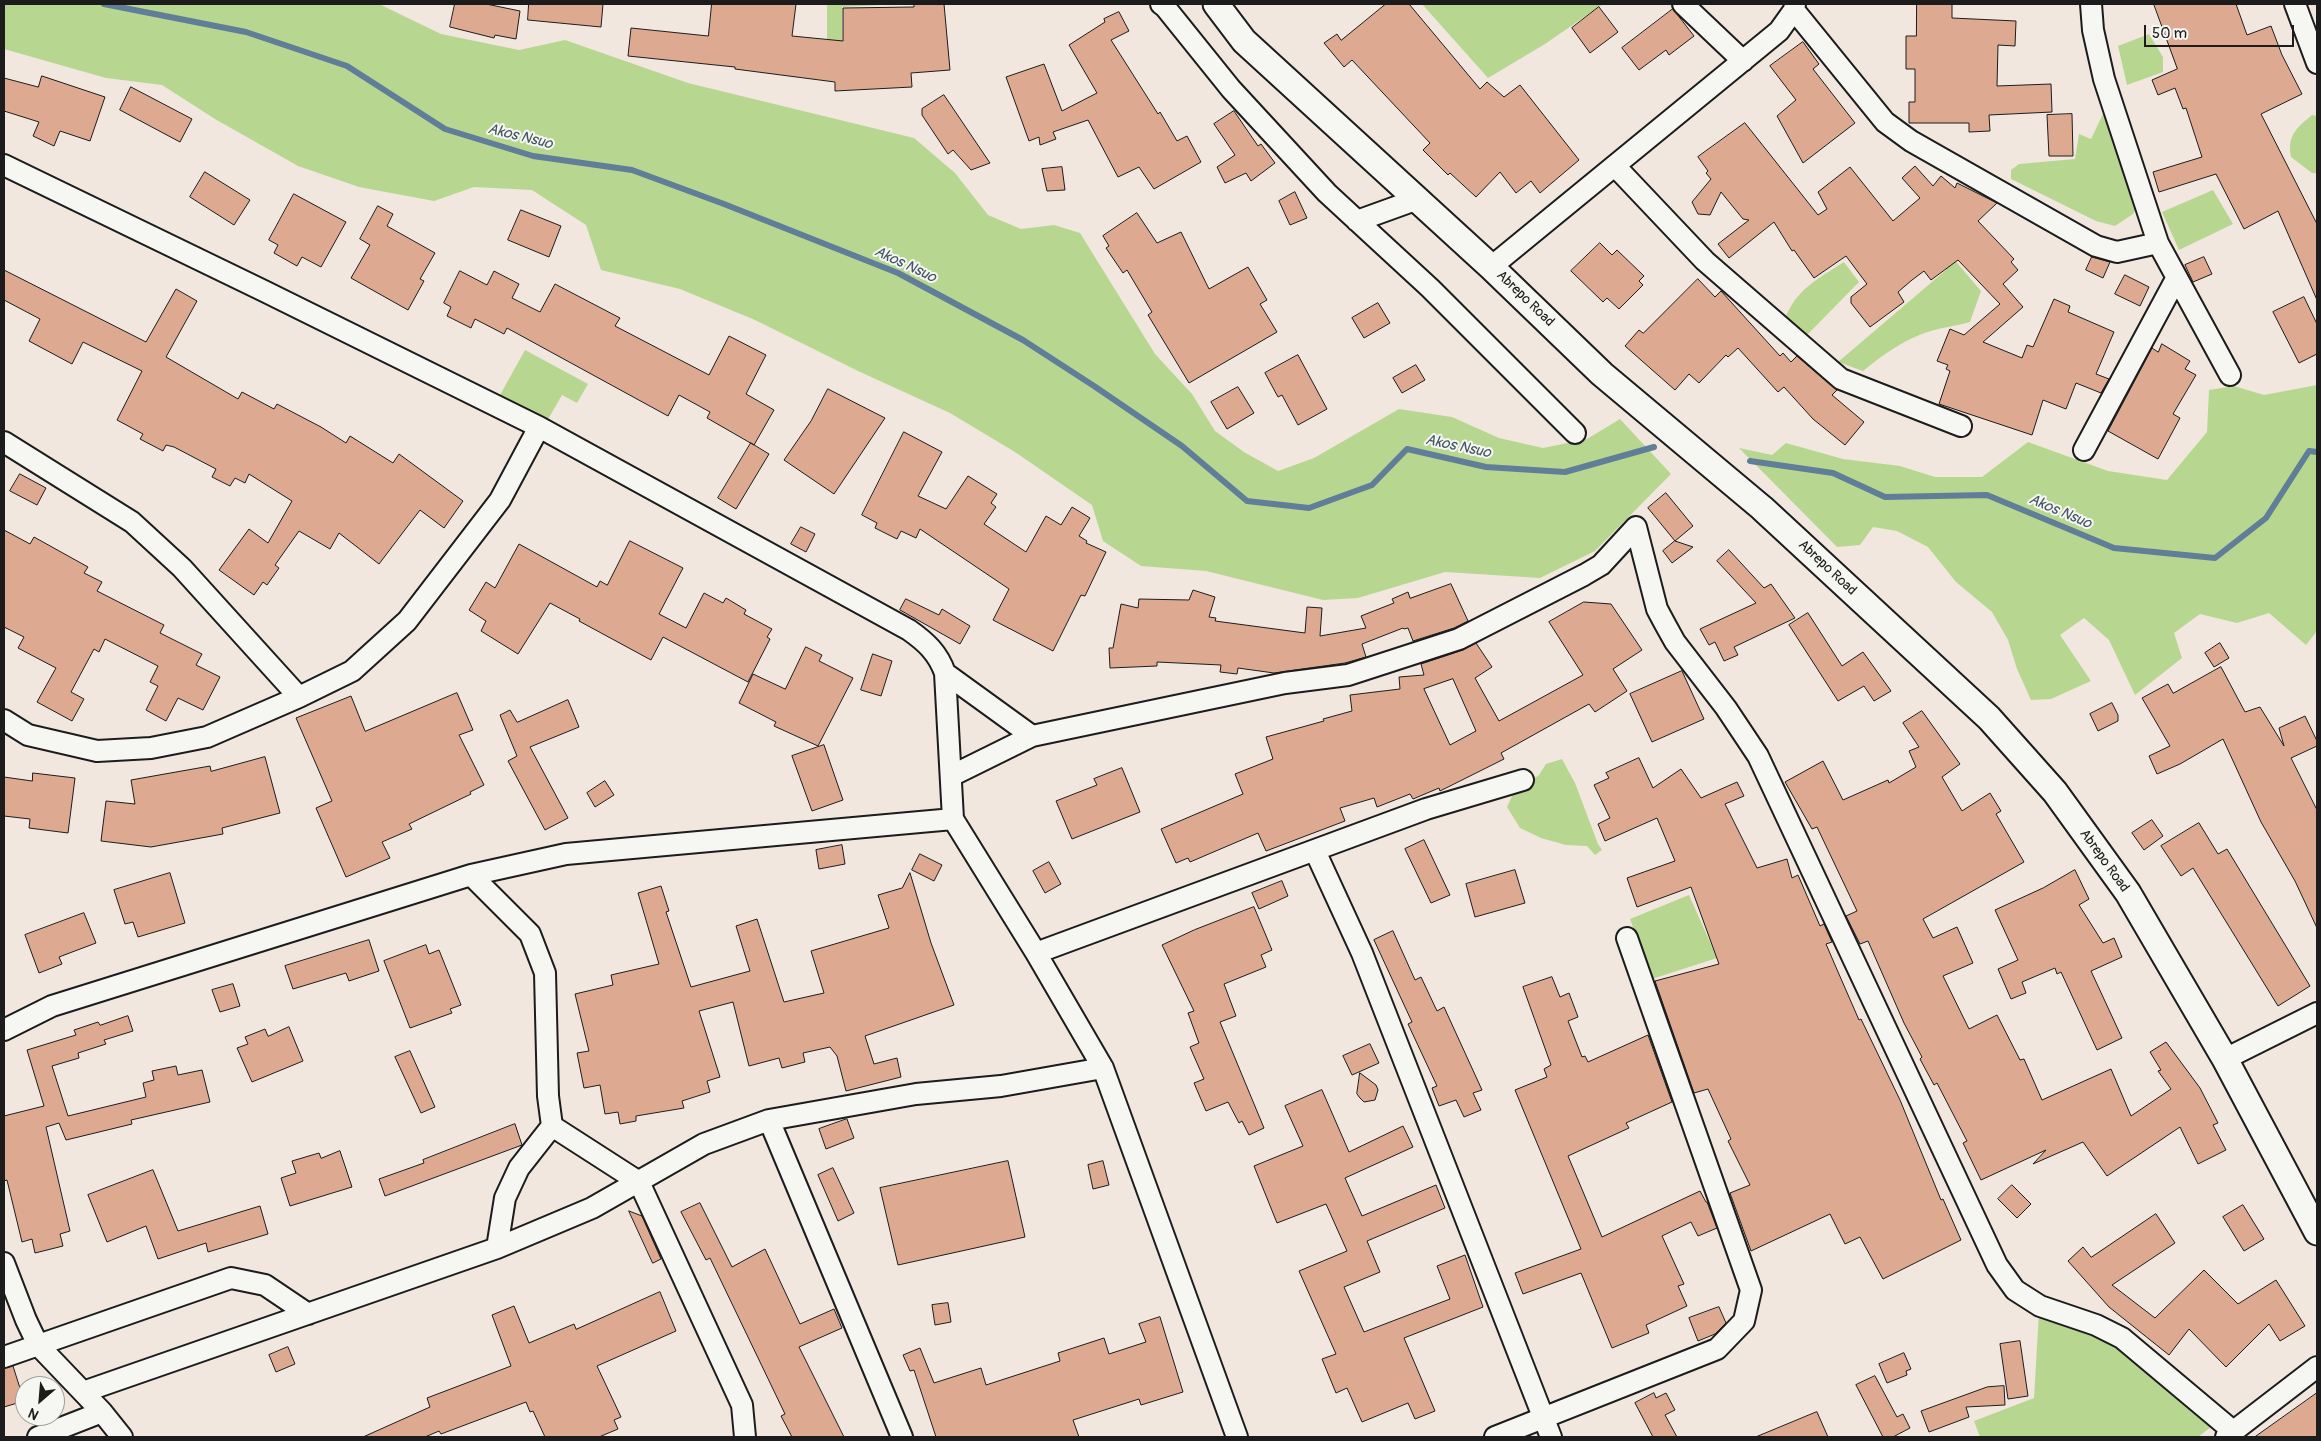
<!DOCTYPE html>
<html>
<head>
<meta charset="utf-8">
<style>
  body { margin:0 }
  #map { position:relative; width:2321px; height:1441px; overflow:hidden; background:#f1e7df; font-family:Pangolin,sans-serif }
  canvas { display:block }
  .frame { position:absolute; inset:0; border:5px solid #1c1c1c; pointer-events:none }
  .north { position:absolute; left:15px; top:1376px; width:50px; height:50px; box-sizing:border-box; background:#f6f6f2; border:1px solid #9f9f9c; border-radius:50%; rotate:207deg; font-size:14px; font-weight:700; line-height:20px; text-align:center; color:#1c1c1c }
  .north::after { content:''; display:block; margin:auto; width:18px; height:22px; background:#1c1c1c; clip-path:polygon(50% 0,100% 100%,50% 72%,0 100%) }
  .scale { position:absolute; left:2144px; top:25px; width:150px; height:22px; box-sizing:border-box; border:2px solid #1c1c1c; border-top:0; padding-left:6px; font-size:15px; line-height:18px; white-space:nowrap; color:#1c1c1c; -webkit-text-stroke:4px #f6f6f2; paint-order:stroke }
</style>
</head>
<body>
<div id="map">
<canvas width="2321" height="1441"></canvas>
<div class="frame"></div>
<div class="north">N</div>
<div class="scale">50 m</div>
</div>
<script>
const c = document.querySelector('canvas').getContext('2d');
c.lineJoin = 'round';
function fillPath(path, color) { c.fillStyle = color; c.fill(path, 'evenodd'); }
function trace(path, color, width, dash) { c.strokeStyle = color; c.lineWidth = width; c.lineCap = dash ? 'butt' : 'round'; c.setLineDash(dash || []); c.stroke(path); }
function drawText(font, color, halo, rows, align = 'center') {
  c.font = font + ' Pangolin,sans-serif'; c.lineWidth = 4; c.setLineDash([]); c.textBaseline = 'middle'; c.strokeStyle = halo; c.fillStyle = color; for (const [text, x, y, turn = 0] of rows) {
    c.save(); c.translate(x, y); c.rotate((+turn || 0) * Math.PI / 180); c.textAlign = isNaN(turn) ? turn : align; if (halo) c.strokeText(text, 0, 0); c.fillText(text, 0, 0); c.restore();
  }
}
fillPath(new Path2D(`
  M4,4h375l62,30 78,16 46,-10 123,43 226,55 41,35 33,42 33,14 33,-4 26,8 75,121 37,40 23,37 29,21 34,19 36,-13 85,-49 53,8 47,21 44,10 44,-9 33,-20 51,55 -76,77 -55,27 -95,-6 -87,26 -35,2 -117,-29 -65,-5 -38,-25 -11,-36 -77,-53 -65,-39 -92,-42 -103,-51 -75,-31 -79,-19 -15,-45 -54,-35 -58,-3 -40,14 -75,-14 -61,-21 -83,-47 -53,-34 -56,-7 -102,-29z
  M827,4h75l-60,3v53h-15z
  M1422,4h181l-58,40 -57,34z
  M2149,34l14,23v15l-36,13 -9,-39z
  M2103,114h8l28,88 -6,12 -18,12 -19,-5 -85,-42v-9l8,-6 56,-5 4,-25 12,5z
  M2312,115l5,1v57h-5l-21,-16c-4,-21 5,-29 21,-42z
  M2213,190l20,34 -54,26 -17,-38z
  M1952,257l29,34 -11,31c-13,4 -27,5 -39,9 -27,8 -47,23 -68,40l-25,-9 108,-92 -3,-5z
  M1844,262l15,20 -52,53 -22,-16c11,-30 33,-40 59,-57z
  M525,350l63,34 -11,19 -15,-8 -15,26 -47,-26z
  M2317,385v246l-11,14 -37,-32 -32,10 -37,-9 -26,19 8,25 -47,37 -26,-55 -25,-22 -24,17 31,46 -40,18 -20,1 -14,-31 -9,-29 -16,-28 -36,-30 -28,-35 -31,-16 -24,-4 -13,18 -23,2 -98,-99 33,7 14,-12 57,16 57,7 35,11h47l46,-35 80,29 59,9 40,-48 2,-42 25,-4 30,9z
  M1562,759l13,24 23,61 4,6 -7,5 -8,-9 -21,-1 -25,-7 -21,-10 -13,-21 6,-13 26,-19 7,-11z
  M1689,895l28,63 -65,21 -22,-60z
  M2039,1312l65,22 49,31 58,62 -13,10h-218l-6,-16 60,-23z`), '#b7d791');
trace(new Path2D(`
  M104,4l142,28 101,34 98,63 88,27 99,14 92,34 174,69 125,67 71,46 88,60 65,55 62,7 63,-23 35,-36 79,18 79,5 89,-25
  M1750,461l83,12 52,24 102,-2 127,53 101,10 51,-40 43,-67 8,1`), '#617e98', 6);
const building = new Path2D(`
  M455,4h31l34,7 -4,28 -21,-4 -1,3 -44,-11z
  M529,4h74l-2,23 -73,-7z
  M712,4h84l-4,32 51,5v-33l71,-1v-3h30l6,66 -39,3 1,14 -77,4v-9l-100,-13v-2l-107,-11 3,-28 77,8z
  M1386,4h23l71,85 7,-7 17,15 16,-12 59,75 -39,33 -9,-12 -15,12 -16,-21 -24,25 -26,-24 -2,2 -25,-25 7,-7 -78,-83 -8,7 -20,-24 13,-9 4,6z
  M1917,4h35v14l64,3 -1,25 -17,-1 -1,41 54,-2 1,28 -63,3 1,16 -21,1v-9h-60v-21h6v-33h-9v-33h10z
  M2154,4h82l11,31 24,-9 11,29 20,39 -41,20 56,110v76l-39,-89 -34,18 -28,-55 -57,18 -6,-20 49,-15 -16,-49 -3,1 -8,-21 -17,7 -6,-15 25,-11z
  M1599,7l19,25 -28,21 -18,-25z
  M1673,9l21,27 -25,19 -3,-5 -27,20 -17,-22z
  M1119,12l10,19 -18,9 47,74 2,-2 17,29 10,-5 14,26 -47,27 -15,-22 -21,10 -30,-57 -35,12 3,7 -16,6 -1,-8 -10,4 -23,-64 38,-13 18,47 35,-18 -28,-48 36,-23 -1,-3z
  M1803,42l16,22 -6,5 42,54 -52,40 -26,-47 19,-16 -26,-34z
  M42,76l63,21 -15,44 -30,-10 -6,15 -21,-10 6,-14 -35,-11v-33l34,9z
  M131,87l61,32 -12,23 -60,-32z
  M944,95l46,68 -19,7 -18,-20 -5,4 -26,-39v-6z
  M1234,111l24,35 3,-2 14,19 -24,18 -5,-8 -21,10 -8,-16 18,-12 -21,-31z
  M2072,114l1,42h-24l-2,-41z
  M1745,123l73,92 9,-6 -9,-17 32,-25 43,54 27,-23 -18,-20 13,-12 18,20 8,-10 14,12 2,-5 40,20 -19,18 36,38 -3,3 7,8 -15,14 20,23 -40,35 39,16 5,-13 6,2 21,-48 16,7 -2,6 46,20 -18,42 13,5 -8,14 -25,-10 -10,26 -23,-9 -11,35 -93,-31 11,-33 -4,-2 2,-4 -11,-4 13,-32 14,6 36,-31 -42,-44 -27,20 -7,-9 -12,9 -14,12 6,10 -34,25 -19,-24v-6l16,-13 -21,-28 -32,22 -20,-28 -2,1 -18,-29 -45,36 -11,-14 31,-24 -6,-1 -22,-27 -11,23 -12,-1 -6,-12 19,-23 -5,-6 2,-2 -10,-14z
  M1062,167l3,23 -18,1 -5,-22z
  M205,172l45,28 -16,25 -44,-28z
  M1295,192l12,26 -17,7 -11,-24z
  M294,194l52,28 -25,45 -19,-10 -5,9 -23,-13 4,-8 -9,-5z
  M378,206l15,8 -6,12 48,27 -15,26 4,2 -16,29 -57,-32 19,-33 -10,-6z
  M521,210l40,16 -12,31 -41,-17z
  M1137,213l20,30 24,-11 28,57 39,-22 19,33 -7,4 17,28 -88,51 -41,-68 4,-3 -25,-42 -4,3 -17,-25 3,-2 -6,-10z
  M1600,243l12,12 5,-5 27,26 -5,5 4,4 -24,24 -12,-11 -4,4 -32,-31z
  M2092,257l18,5 -7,16 -17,-8z
  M2204,257l8,17 -19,8 -8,-17z
  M4,270l142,72 30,-53 21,12 -31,56 72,42 4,-7 32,17 3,-5 44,23 25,16 4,-7 43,27 6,-9 64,47 -19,27 -24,-18 -41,54 -40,-31 -9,16 -31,-18 -24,34 4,3 -12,17 -4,-3 -9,13 -35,-25 30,-41 19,14 24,-42 -43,-27 -4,9 -10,-5 -5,8 -18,-9 4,-8 -42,-22 -8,-2 -3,6 -23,-12 3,-5 -26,-14 25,-49 -59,-29 -11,22 -43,-23 11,-22 -36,-19z
  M460,271l27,14 7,-14 25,13 -7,14 28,14 15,-28 65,34 -5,8 94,49 20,-39 37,19 -20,39 28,16 -20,35 -47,-27 3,-6 -31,-17 -11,21 -161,-88 -3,6 -29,-15 -4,9 -24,-12 4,-9 -7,-4z
  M2125,275l24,12 -9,19 -25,-12z
  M1698,279l17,18 6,-6 59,65 3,-3 8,9 6,-6 40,34 -5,5 32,27 -19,23 -32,-26 -29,-32 -6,5 -40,-44 -10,9 -2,-2 -27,28 -10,-9 -14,16 -50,-44 14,-16 4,3z
  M2304,297l13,27v30l-18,9 -26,-51z
  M1378,303l12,20 -26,15 -12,-20z
  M2162,344l28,17 -5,8 11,6 -23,39 7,4 -22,41 -50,-28 44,-83 6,4z
  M1298,355l29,54 -29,16 -16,-30 -4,2 -13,-24z
  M1416,365l9,15 -23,13 -9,-15z
  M1238,387l16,26 -27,16 -16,-27z
  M828,389l57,29 -51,76 -50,-34 27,-39z
  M904,432l38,20 -24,44 28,13 22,-33 29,18 -6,9 5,4 -12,17 42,28 20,-36 15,9 11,-18 18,11 -11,18 8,5 -1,2 20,9 -21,44 -4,-1 -28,56 -60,-31 16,-31 -89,-60 -4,9 -15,-7 -4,8 -22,-11 2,-5 -15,-8z
  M751,443l18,11 -33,55 -18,-11z
  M20,474l26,14 -9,17 -27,-14z
  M1666,493l27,33 -18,15 -27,-33z
  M801,527l14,7 -9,18 -15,-8z
  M4,530l26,14 4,-7 54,30 -4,6 18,9 -5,9 67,34 -4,8 42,21 -6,11 24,12 -17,33 -25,-12 -12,23 -20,-11 12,-24 -8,-4 8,-16 -53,-27 -6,13 -5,-3 -23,43 13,7 -12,22 -35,-19 19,-34 -38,-20 6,-11 -20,-10z
  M630,541l53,27 -24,46 27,14 18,-35 19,10 3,-5 20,12 -2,4 28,15 -5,8 3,2 -22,43 -85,-45 -12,23 -72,-39 1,-2 -30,-16 -32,51 -37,-23 5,-10 -17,-11 17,-28 9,6 24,-44 78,43 3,-6 7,4z
  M1675,541l18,6 -21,16 -9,-12z
  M1729,550l35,38 7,-4 24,34 -61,29 4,8 -14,6 -9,-19 -6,3 -9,-16 56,-26 -39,-42z
  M1451,584l17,37 -14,7 -41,13 -5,-13 -4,1 -1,-1 -41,16 4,13 -21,6 -71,10 -36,-5 -1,6 -17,-2 1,-7 -64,-3v4l-47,2 -1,-20h4l8,-44 17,4 1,-9 50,1 4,-10 22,7 -6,20 7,1 -1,3 90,12 2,-26 15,1 -2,28 46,-8 -5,-12 33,-13 -2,-4 16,-7 2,6z
  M906,599l33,16 3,-6 28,17 -10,18 -60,-34z
  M1584,602l27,2 31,46 -29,19 14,22 -32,21 -6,-8 -88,49 3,6 -64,32 -1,-3 -26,11 -3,-5 -33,13 -3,-9 -34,10 5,13 -79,30 -8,-18 -68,29 -2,-4 -12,5 -15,-34 82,-35 -8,-20 38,-15 -7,-22 58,-16 -1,-2 29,-8 -2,-16 50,-6 -1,-12 25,-2 -3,-11 42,-14 13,-7 16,24 -17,11 24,43 84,-46 -34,-53zM1453,679l23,52 -26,14 -26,-56z
  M1808,613l34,53 21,-14 28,39 -17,10 -10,-15 -26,15 -49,-76z
  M2220,643l9,15 -15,9 -9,-14z
  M806,647l16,8 -3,6 34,17 -35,68 -44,-20 2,-4 -37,-19 14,-29 32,15z
  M873,654l19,7 -11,35 -20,-6z
  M2221,667l24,45 15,-5 24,39 -5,-18 26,-12 12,25v5l-26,12 26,52v118l-22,-47 -34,-59 -38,-83 -43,25 -23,10 -8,-18 21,-10 -28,-48 26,-14 5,9z
  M1682,671l22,48 -52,23 -22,-48z
  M457,693l16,37 -14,5 25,50 -14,7 1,2 -62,30 3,5 -30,13 8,16 -44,19 -30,-69 16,-7 -36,-83 55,-22 14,35z
  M568,700l11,27 -49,20 38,71 -23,12 -37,-69 9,-5 -17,-41 10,-5 7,12z
  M2112,703l6,12v6l-20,10 -8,-17z
  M1922,711l38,53 -18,13 20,34 28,-18 11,18 -5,3 28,48 -101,57 10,19 24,-11 16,36 -30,13 26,53 28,-14 23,45 4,-1 18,41 69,-31 20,47 40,-27 -13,-18 3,-1 -11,-18 16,-10 34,46 18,35 -5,2 13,25 -28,14 -18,-37 -73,49 -24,-34 -50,22 13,-14 -65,30 -18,-37 4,-2 -30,-58 -3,2 -14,-26 2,-2 -18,-34 -36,-82 -8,3 -14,-28 11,-5 -40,-84 -5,2 -27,-47 38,-21 20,39 45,-20 1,3 27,-16 -7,-16 10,-4 -16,-24z
  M824,745l19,55 -31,11 -20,-55z
  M265,757l15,56 -58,15 1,6 -72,13 -50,-6 5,-40 29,3 -4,-24 79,-14 1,5z
  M1639,758l14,30 28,-19 20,29 36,-16 7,14 -19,8 32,64 30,-9 5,19 6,-3 22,51 4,-2 8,18 -6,2 9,21 24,55 2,-1 39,81 41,100 2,-1 18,41 -78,39 -23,-42 -15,7 -15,-30 -79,37 -21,-58 20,-8 -22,-44 3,-2 -23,-50 -14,4 -39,-112 64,-17 -28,-77 -54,20 -10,-29 48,-17 -18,-43 -52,23 -7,-17 12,-6 -16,-33 15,-7 -3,-5z
  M1122,768l18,44 -68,27 -16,-38 41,-16 -3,-6z
  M33,773l42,5 -7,55 -39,-5 1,-9 -26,-3v-39l28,4z
  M605,781l9,14 -19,12 -8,-14z
  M2152,820l11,16 -19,14 -12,-17z
  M2199,823l19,31 9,-5 83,137 -32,20 -85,-138 -12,8 -20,-30z
  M1424,840l26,55 -19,8 -26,-54z
  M842,845l3,19 -26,5 -3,-19z
  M920,854l22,11 -8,16 -22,-11z
  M1049,862l12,22 -16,9 -12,-22z
  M1515,870l10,33 -50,14 -9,-33z
  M2075,870l14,29 -10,6 24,38 11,-5 8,19 -31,14 31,67 -25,12 -36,-78 -4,2 -2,-6 -33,14 4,11 -15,6 -13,-30 20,-9 -23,-50 48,-22z
  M170,873l15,50 -47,14 -5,-15 -8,2 -11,-34z
  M910,873l21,70 23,62 -89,31 9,28 23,-6 4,19 -55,14 -9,-35 -7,-9 -27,6 2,9 -23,6 -3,-10 -30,8 -16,-64 -34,9 21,66 -13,4 3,11 -28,9 2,7 -48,8v5l-16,3 -2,-12 -13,2 -5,-29 -16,3 -7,-35 12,-2 -14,-57 38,-9 -2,-10 48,-11 -21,-71 23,-7 8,25 -3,1 25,75 59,-16 -14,-45 21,-7 27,83 40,-9 -13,-42 78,-23 -11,-33 24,-7z
  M1282,881l6,15 -29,13 -7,-16z
  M1254,907l18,43 -11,5 5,12 -42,17 12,32 -16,6 44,106 -15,7 -7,-14 -3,2 -11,-21 -22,9 -12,-28 10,-4 -14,-32 9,-4 -11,-30 6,-2 -32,-66 32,-15z
  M84,913l12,30 -37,14 3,7 -23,9 -14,-38z
  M1393,931l22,49 6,-3 16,34 7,-4 38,83 -9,3 8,17 -17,7 -8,-17 -17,6 -7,-18 5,-2 -29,-62 4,-2 -38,-82z
  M369,940l10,31 -30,10 -3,-8 -53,16 -8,-23z
  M426,945l3,9 10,-4 22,55 -11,4 2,4 -42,15 -26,-67z
  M1552,977l8,20 9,-4 9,24 -10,4 14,36 3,-1 3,6 60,-27 24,67 -46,21 3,5 -61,28 34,81 98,-46 6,11h1l10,26 -19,8 -7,-14 -29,14 22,48 -6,2 9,20 -41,19 3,8 -37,15 -31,-75 -58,21 -8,-21 66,-24 -66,-159 32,-13 -3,-8 7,-4 -28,-78z
  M233,984l7,22 -20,6 -8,-22z
  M128,1016l5,15 -29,9 2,4 -28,9 1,5 -27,8 16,50 78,-19 -3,-14 11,-3 -2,-9 24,-5 2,9 24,-5 8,32 -79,18 1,4 -66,16 -7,-17 -13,4 24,104 -10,3 3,12 -28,7 -3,-14 -10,3 -15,-62 -3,1v-65l40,-10 -17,-56 49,-15 -2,-5 24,-8 2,3z
  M289,1027l14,34 -51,21 -15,-34 11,-4 -3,-7 20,-8 3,7z
  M1370,1044l9,19 -27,12 -9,-19z
  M410,1051l25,56 -14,6 -26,-56z
  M1360,1073l16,12 2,5 -3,10 -11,2 -4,-4 -3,-4z
  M1322,1090l27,62 54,-26 10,21 -68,31 17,38 74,-31 9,23 -78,33 13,31 -36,15 20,45 86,-33 -13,-33 28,-11 18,52 -79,31 31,73 -20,8 -7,-16 -46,19 -15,-34 -11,5 -14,-34 14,-5 -37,-83 48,-20 -21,-47 -49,19 -23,-57 49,-20 -18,-40z
  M847,1119l7,19 -28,11 -7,-20z
  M515,1124l7,21 -137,51 -6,-17 45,-16 -1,-3z
  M340,1151l12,36 -62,19 -9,-28 15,-5 -4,-12 27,-8 2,5z
  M1008,1161l17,76 -127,28 -18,-77z
  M1103,1161l6,24 -16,4 -5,-24z
  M833,1168l21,45 -16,8 -20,-46z
  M153,1170l25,61 82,-25 8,28 -60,18 -2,-9 -48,16 -12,-33 -39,16 -19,-47z
  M2012,1185l19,19 -14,14 -19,-19z
  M700,1203l32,64 33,-18 35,75 34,-15 8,19 -43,19 45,90h-52l-11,-21 4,-2 -75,-156 -4,2 -25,-48z
  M2243,1205l21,34 -20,12 -21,-34z
  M629,1211l13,5 19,43 -8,4z
  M2156,1214l19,29 -63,42 43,33 49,-48 34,34 38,-24 29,46 -25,15 -11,-17 -43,43 -37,-38 -20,26 -60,-48 -41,-46 15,-14 8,10z
  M660,1292l16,39 -79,35 24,51 -7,3 4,9 -19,8h-54l-12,-26 -3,1 -4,-10 -85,32 -2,-3 -14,6h-62l67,-30 -3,-9 84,-32 -19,-51 22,-9 15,37 45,-19 2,5z
  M948,1303l3,19 -16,3 -3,-20z
  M1719,1307l7,16 -11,11 -17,7 -9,-23z
  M1160,1317l23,75 -42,13 -2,-6 -66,21 6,17h-143l-22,-67 -4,1 -7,-16 17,-7 14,35 47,-15 5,17 74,-24 -2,-8 46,-15 5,16 37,-12 -7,-18z
  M2020,1341l8,55 -20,3 -8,-55z
  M288,1347l7,17 -19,8 -7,-17z
  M1904,1353l7,16 -5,2 1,4 -20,8 -8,-19z
  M13,1366l11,35 -20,6v-38z
  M1875,1376l22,41 6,-3 7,14 -17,9h-10l-27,-52z
  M2004,1386l1,19 -39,2 3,10 -40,15 -8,-21 66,-24z
  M1654,1393l2,5 10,-5 9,17 -10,5 12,22h-24l-18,-34z
  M2317,1393v44h-62z
  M1817,1412l11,25h-72z`);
fillPath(building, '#ddaa91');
trace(building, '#1c1c1c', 1);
const minor = new Path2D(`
  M1161,4l4,3 66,82 96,104 103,95 145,145
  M1683,4l60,57
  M2091,4l2,26 11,49 54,164 72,132
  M2295,4l22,59
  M1794,10l91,112 26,19 185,105 21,6 41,-9
  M4,165l260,126 275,136 370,203c17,12 29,23 36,43l8,146 83,134 67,115 134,369
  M1615,166l90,95 136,118 120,47
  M1357,221l61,-22
  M1491,267l288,-236 15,-21 1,-6
  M4,442l128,80 50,46 117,129
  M2084,450l92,-171
  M945,673l87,63
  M4,720l24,15 69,16 54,-3 56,-11 92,-40 53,-26 55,-50 93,-121 39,-73
  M951,776l81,-40 253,-53 63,-8 111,-36 125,-64 17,-10 35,-38 21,82 8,15 10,18 51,66 32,48 239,509 18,25 25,16 56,19 26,13 112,94
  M1315,851l47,102 189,484
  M471,875l59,59 15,39 3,123 4,30 87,56 103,223 3,32
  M1036,953l390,-144 97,-29
  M4,1030l48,-24 419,-131 95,-21 387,-35
  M2225,1059l92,-46
  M769,1120l133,317
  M497,1248l8,-50 14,-30 33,-42
  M4,1263l22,57 12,25 64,67 20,25
  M4,1357l227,-79 34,7 43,29
  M83,1392l414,-144 95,-40 112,-64 65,-24 147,-26 85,-8 102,-18
  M38,1437l64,-25
  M1495,1437l222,-88 27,-28 7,-31 -124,-352
  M2226,1437l91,-70`);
const major = new Path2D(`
  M1216,4l28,37 247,226 111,107 160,134 227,210 66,74 73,101 97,166 92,173`);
trace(minor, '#1c1c1c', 24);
trace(major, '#1c1c1c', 29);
trace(minor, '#f6f6f2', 20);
trace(major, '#f6f6f2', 25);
drawText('14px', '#1c1c1c', '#f6f6f2', [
  ["Abrepo Road",1525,299,44],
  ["Abrepo Road",1827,568,43],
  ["Abrepo Road",2104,861,54]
]);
drawText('italic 15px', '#445564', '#f6f6f2', [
  ["Akos Nsuo",520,137,14],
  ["Akos Nsuo",905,265,25],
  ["Akos Nsuo",1458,447,12],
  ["Akos Nsuo",2060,512,23]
]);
</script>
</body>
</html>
